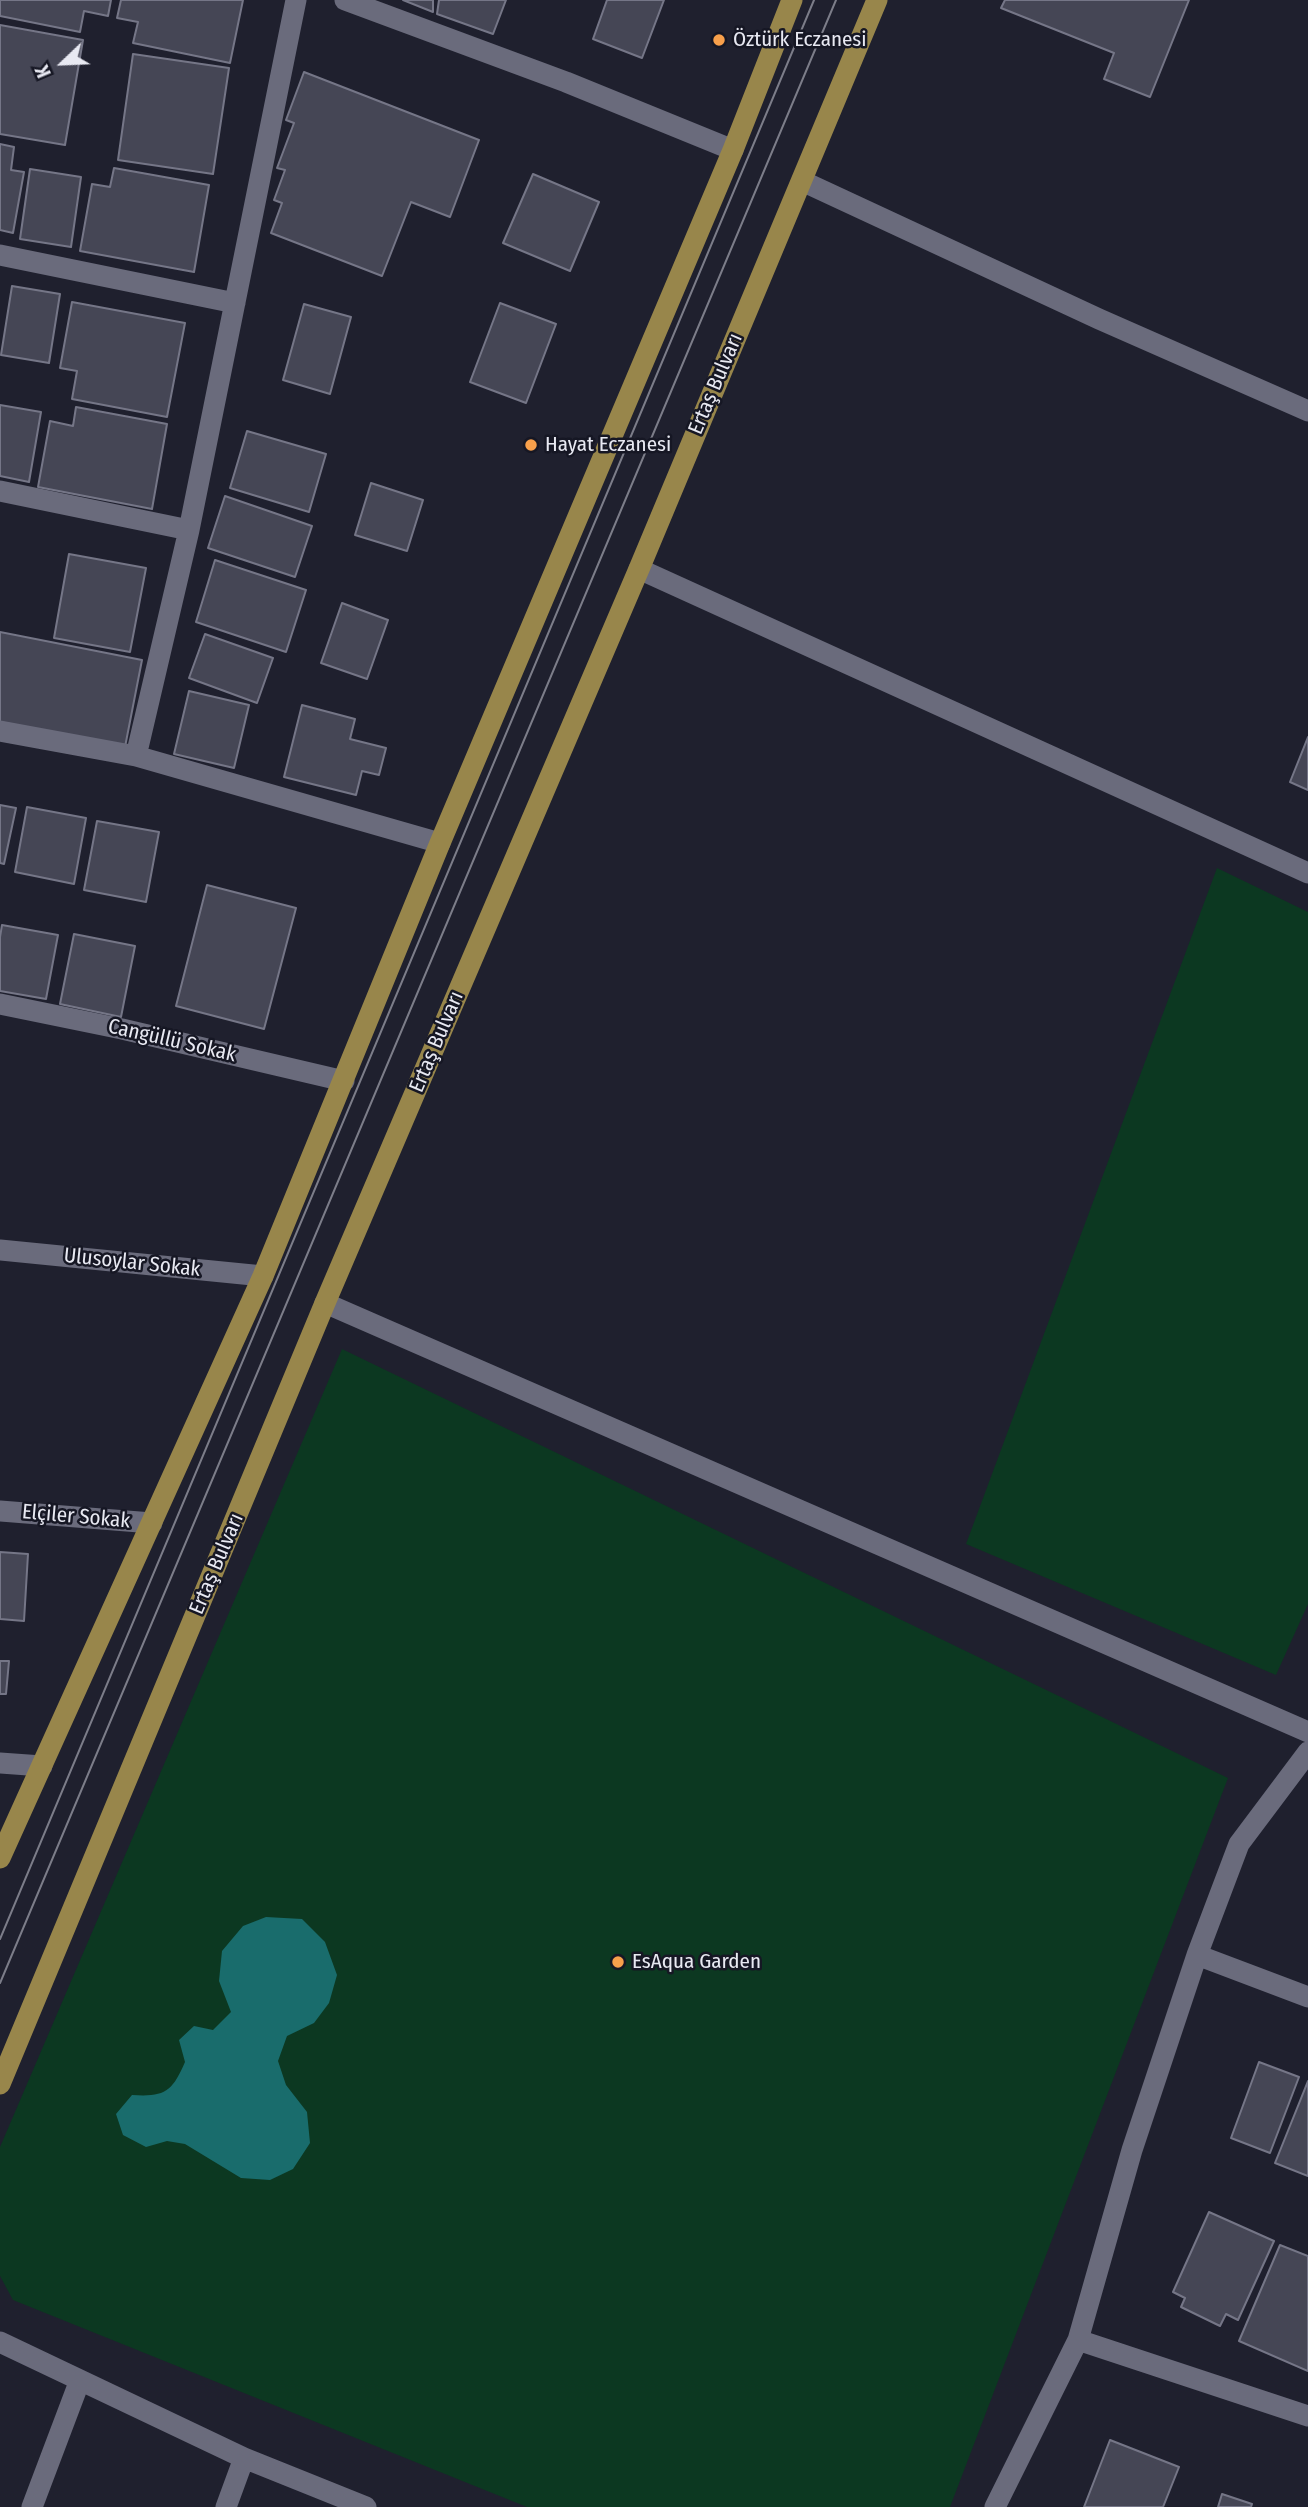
<!DOCTYPE html>
<html>
<head>
<meta charset="utf-8">
<style>
  body { margin:0 }
  #map { position:relative; width:1308px; height:2507px; overflow:hidden; background:#1f202e; font-family:"Fira Sans Condensed",sans-serif }
  canvas { display:block }
  .north { position:absolute; left:28px; top:28px; width:70px; height:70px; -webkit-text-stroke:5px #161724; paint-order:stroke; rotate:247deg; font-size:19px; font-weight:700; line-height:28px; text-align:center; color:#e8e9f2 }
  .north::after { content:''; display:block; margin:auto; width:24px; height:32px; background:#e8e9f2; clip-path:polygon(50% 0,100% 100%,50% 72%,0 100%) }
</style>
</head>
<body>
<div id="map">
<canvas width="1308" height="2507"></canvas>
<div class="north">K</div>
</div>
<script>
const c = document.querySelector('canvas').getContext('2d');
c.lineJoin = 'round';
function fillPath(path, color) { c.fillStyle = color; c.fill(path, 'evenodd'); }
function trace(path, color, width, dash) { c.strokeStyle = color; c.lineWidth = width; c.lineCap = dash ? 'butt' : 'round'; c.setLineDash(dash || []); c.stroke(path); }
function drawText(font, color, halo, rows, align = 'center') {
  c.font = font + ' "Fira Sans Condensed",sans-serif'; c.lineWidth = 5; c.setLineDash([]); c.textBaseline = 'middle'; c.strokeStyle = halo; c.fillStyle = color; for (const [text, x, y, turn = 0] of rows) {
    c.save(); c.translate(x, y); c.rotate((+turn || 0) * Math.PI / 180); c.textAlign = isNaN(turn) ? turn : align; if (halo) c.strokeText(text, 0, 0); c.fillText(text, 0, 0); c.restore();
  }
}
fillPath(new Path2D(`
  M1217,868l91,44v692l-32,71 -310,-131z
  M342,1349l886,429 -278,729h-423l-514,-207 -13,-24v-129z`), '#0c3821');
fillPath(new Path2D(`
  M266,1917l36,2 23,23 12,33 -8,28 -15,20 -27,13 -9,25 8,24 21,27 3,31 -17,26 -23,11 -29,-2 -56,-34 -18,-3 -21,6 -23,-12 -7,-21 16,-19c33,2 40,-3 53,-33l-6,-22 15,-14 19,4 18,-18 -12,-31 3,-30 21,-25z`), '#196c6c');
const building = new Path2D(`
  M0,0h111l-3,16 -24,-5 -4,21 -80,-16z
  M121,0h122l-13,63 -97,-20 5,-21 -21,-4z
  M403,0h30v12z
  M439,0h67l-13,34 -56,-20z
  M607,0h57l-22,58 -49,-19z
  M1005,0h184l-39,97 -46,-18 10,-26 -113,-45z
  M0,25l83,15 -18,105 -65,-11z
  M133,54l96,14 -16,106 -95,-14z
  M304,72l175,68 -29,77 -39,-15 -29,74 -111,-43 11,-30 -8,-3 11,-30 -8,-2 17,-45 -8,-3z
  M0,144l14,3 -3,23 13,2 -11,61 -13,-3z
  M114,168l95,17 -15,87 -114,-21 12,-67 18,3z
  M30,169l51,8 -10,70 -51,-8z
  M533,174l66,28 -29,69 -67,-28z
  M12,286l48,8 -11,69 -48,-8z
  M72,302l113,21 -18,94 -95,-18 5,-28 -17,-3z
  M500,303l56,21 -30,79 -56,-21z
  M304,304l47,13 -21,77 -47,-14z
  M0,405l41,7 -12,70 -29,-6z
  M76,407l91,17 -15,85 -114,-22 12,-66 23,5z
  M247,431l79,23 -17,58 -79,-24z
  M371,483l52,17 -16,51 -52,-16z
  M225,496l87,30 -17,51 -87,-29z
  M69,554l77,14 -16,84 -76,-14z
  M215,560l91,30 -20,62 -90,-30z
  M342,603l46,17 -21,59 -46,-16z
  M0,632l142,28 -17,87 -125,-25z
  M205,634l68,24 -16,45 -68,-25z
  M189,691l60,14 -15,63 -60,-14z
  M302,705l53,14 -5,20 36,9 -7,27 -17,-4 -6,24 -72,-18z
  M1308,737v53l-18,-8z
  M0,805l16,3 -12,56 -4,-1z
  M27,807l59,11 -12,66 -59,-12z
  M97,821l62,11 -13,70 -62,-12z
  M207,885l89,23 -32,121 -88,-23z
  M2,925l56,10 -12,64 -46,-8v-54z
  M74,934l61,12 -14,71 -61,-13z
  M0,1552l28,2 -4,67 -24,-2z
  M0,1661h9l-3,33h-6z
  M1259,2062l40,15 -29,76 -39,-15z
  M1308,2081v95l-33,-13z
  M1209,2212l65,29 -36,79 -12,-6 -6,12 -39,-19 4,-9 -12,-6z
  M1280,2245l28,11v115l-69,-30z
  M1110,2440l69,27 -16,40h-79z
  M1222,2494l30,10 -1,3h-33z`);
fillPath(building, '#454655');
trace(building, '#757687', 2);
trace(new Path2D(`
  M296,0l-107,530 -53,226 304,87
  M345,0l221,82 167,68
  M802,181l297,138 209,92
  M0,255l235,48
  M0,491l189,39
  M639,569l669,304
  M0,731l136,25
  M0,1004l122,25 222,52
  M0,1250l263,26
  M325,1303l983,429
  M0,1511l152,12
  M0,1763l42,3
  M1197,1955l111,42
  M1078,2340l230,76
  M0,2342l244,116 122,49
  M32,2507l48,-127
  M226,2507l18,-49
  M995,2507l83,-167 54,-190 65,-195 42,-111 69,-92`), '#6a6b7c', 21);
trace(new Path2D(`
  M0,1858l263,-582 177,-433 293,-693 59,-150
  M0,2084l325,-781 314,-734 238,-569`), '#98864b', 21);
trace(new Path2D(`
  M0,1939l814,-1939
  M0,1983l836,-1983`), '#7c7d89', 2);
for (const [x, y, r, color] of [
  [719,40,7,"#f8a04b"],
  [531,445,7,"#f8a04b"],
  [618,1962,7,"#f8a04b"]
]) { const dot = new Path2D(); dot.arc(x, y, r, 0, 2 * Math.PI); c.fillStyle = color; c.fill(dot); trace(dot, '#161724', 2.5); }
drawText('21px', '#e8e9f2', '#161724', [
  ["Öztürk Eczanesi",733,40],
  ["Hayat Eczanesi",545,445],
  ["EsAqua Garden",632,1962]
], 'left');
drawText('21px', '#e8e9f2', '#161724', [
  ["Ertaş Bulvarı",716,384,-67],
  ["Cangüllü Sokak",172,1041,13],
  ["Ertaş Bulvarı",437,1042,-67],
  ["Ulusoylar Sokak",132,1263,6],
  ["Elçiler Sokak",76,1517,5],
  ["Ertaş Bulvarı",217,1564,-67]
]);
</script>
</body>
</html>
